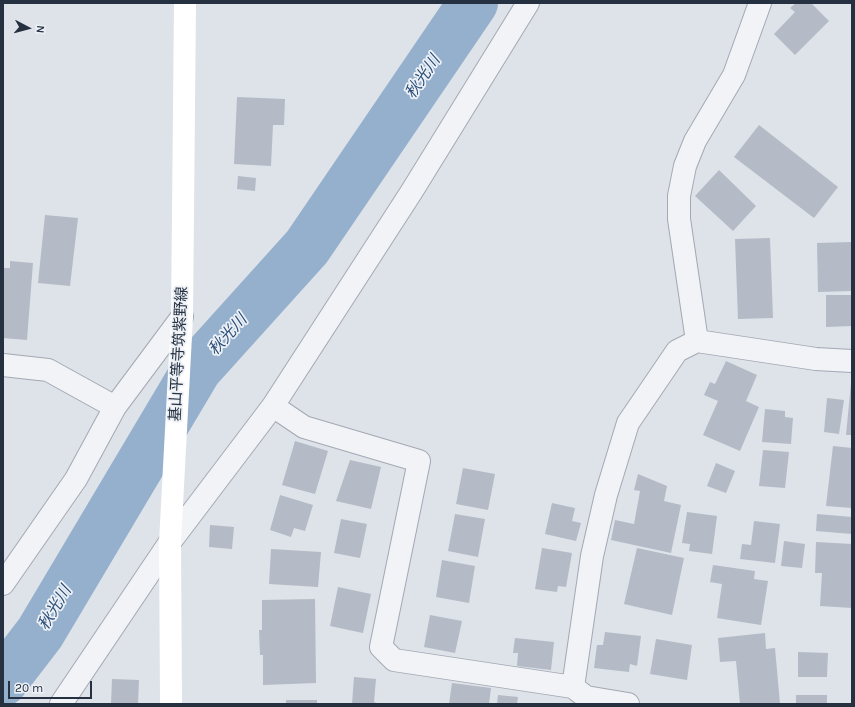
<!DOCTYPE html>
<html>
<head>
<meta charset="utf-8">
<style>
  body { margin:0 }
  #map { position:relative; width:855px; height:707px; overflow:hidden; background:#dee2e9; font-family:Karla,sans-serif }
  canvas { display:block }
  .frame { position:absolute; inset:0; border:4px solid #253041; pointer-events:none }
  .north { position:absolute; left:8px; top:8px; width:40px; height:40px; -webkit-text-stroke:3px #edf1f6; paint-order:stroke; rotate:96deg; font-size:11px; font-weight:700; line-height:16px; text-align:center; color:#253041 }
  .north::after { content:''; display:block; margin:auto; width:14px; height:18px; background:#253041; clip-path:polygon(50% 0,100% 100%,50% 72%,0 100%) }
  .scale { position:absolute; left:8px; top:681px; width:84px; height:18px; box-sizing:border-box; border:2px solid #253041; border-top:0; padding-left:5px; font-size:12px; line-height:14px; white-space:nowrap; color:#253041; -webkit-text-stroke:3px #edf1f6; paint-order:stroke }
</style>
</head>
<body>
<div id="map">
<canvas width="855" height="707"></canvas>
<div class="frame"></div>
<div class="north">N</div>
<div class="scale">20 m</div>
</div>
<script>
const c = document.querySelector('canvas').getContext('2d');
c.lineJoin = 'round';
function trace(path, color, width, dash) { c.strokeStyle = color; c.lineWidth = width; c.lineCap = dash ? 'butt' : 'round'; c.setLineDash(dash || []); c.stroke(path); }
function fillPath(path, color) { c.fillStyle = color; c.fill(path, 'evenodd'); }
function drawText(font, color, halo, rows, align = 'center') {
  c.font = font + ' Karla,"Noto Sans JP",sans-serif'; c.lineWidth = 3.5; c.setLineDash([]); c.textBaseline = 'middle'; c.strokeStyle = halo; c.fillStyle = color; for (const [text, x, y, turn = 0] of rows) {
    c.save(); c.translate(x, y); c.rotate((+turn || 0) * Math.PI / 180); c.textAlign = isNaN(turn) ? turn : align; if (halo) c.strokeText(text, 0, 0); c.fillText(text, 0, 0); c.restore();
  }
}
trace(new Path2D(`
  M3,681l37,-48 157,-264 110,-122 166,-244`), '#95b0cd', 50);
fillPath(new Path2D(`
  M796,3h15l18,18 -34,34 -21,-21 21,-22 -5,-4z
  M237,97l48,2 -1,26h-11l-2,41 -37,-2z
  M759,125l79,62 -24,31 -80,-61z
  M719,170l37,36 -23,25 -38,-35z
  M238,176l18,2 -1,13 -18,-2z
  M45,215l33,3 -8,68 -32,-3z
  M770,238l3,80 -35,1 -3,-80z
  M852,242v49l-34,1 -1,-49z
  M10,261l23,2 -6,77 -24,-2v-70h7z
  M826,295h26v31l-26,1z
  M726,361l31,14 -11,26 13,6 -19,44 -37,-16 15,-34 -14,-6 6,-13 5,2z
  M851,383h1v52h-6z
  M827,398l17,2 -5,34 -15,-2z
  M765,409l20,2v6l8,1 -2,26 -29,-2z
  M295,441l33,10 -13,43 -33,-9z
  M833,446l19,2v60l-26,-2z
  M763,450l26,2 -4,36 -26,-2z
  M350,460l31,7 -10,42 -35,-8z
  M716,463l19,8 -9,22 -19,-7z
  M463,468l32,6 -7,36 -32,-6z
  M638,474l29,12 -3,15 17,4 -10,48 -60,-13 4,-20 19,4 6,-33 -6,-1z
  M280,495l33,10 -8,26 -11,-3 -3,9 -21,-7z
  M552,503l23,5 -3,13 9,2 -5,18 -31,-7z
  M687,512l30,4 -5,38 -23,-3 1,-7 -8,-1z
  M455,514l30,5 -7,38 -30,-6z
  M817,514l35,3v17l-36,-3z
  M341,519l26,5 -7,34 -26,-5z
  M754,521l26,3 -5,39 -35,-4 2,-15 9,1z
  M210,525l24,2 -2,22 -23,-2z
  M784,541l21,3 -3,24 -21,-2z
  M816,542l36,2v64l-32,-2 2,-33h-7z
  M542,548l30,5 -6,34 -8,-1 -1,6 -22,-3z
  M637,548l47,10 -12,57 -48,-11z
  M271,549l50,3 -3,35 -49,-3z
  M442,560l33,6 -6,37 -33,-6z
  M713,565l42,6 -1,8 14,2 -7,44 -44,-7 5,-34 -12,-2z
  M338,587l33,7 -8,39 -33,-7z
  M315,599l1,84 -53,2v-30h-3l-1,-25h3v-30z
  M430,615l32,6 -7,32 -31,-6z
  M605,632l36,4 -4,30 -7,-2 -1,8 -35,-4 3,-23h6z
  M765,633l1,16 9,-1 5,56h-40l-4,-43 -16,1 -2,-24z
  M515,638l39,4 -3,28 -34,-4 1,-13h-5z
  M656,639l36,6 -5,35 -37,-6z
  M798,652l30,1 -1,24h-29z
  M354,677l22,2 -2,23 5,2h-27z
  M112,679l27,1 -1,24h-27z
  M452,683l39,5 -2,16h-40z
  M498,695l20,2 -1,7h-20z
  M796,695h31v9h-31z
  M286,700h31v4h-31z`), '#b4bbc6');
const minor = new Path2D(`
  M697,341l-18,-122v-23l6,-30 10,-25 39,-66 26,-72
  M3,365l45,5 67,37
  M273,406l31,21 115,34 -38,186 13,13 179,27
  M3,584l73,-105 39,-72 67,-90
  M61,704l109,-162 103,-136 139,-215 116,-188
  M628,704l-42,-7 -13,-10 19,-131 14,-61 22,-72 49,-72 20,-10 119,18 36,2`);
trace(minor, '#a3a9b3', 24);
trace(minor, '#f1f3f7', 22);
trace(new Path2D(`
  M171,704l-1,-162 12,-225 3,-314`), '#fff', 22);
drawText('15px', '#253041', '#edf1f6', [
  ["基山平等寺筑紫野線",179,354,-87]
]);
drawText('italic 16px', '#2b4f79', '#edf1f6', [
  ["秋光川",423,77,-56],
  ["秋光川",228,335,-48],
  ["秋光川",55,608,-59]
]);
</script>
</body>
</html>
